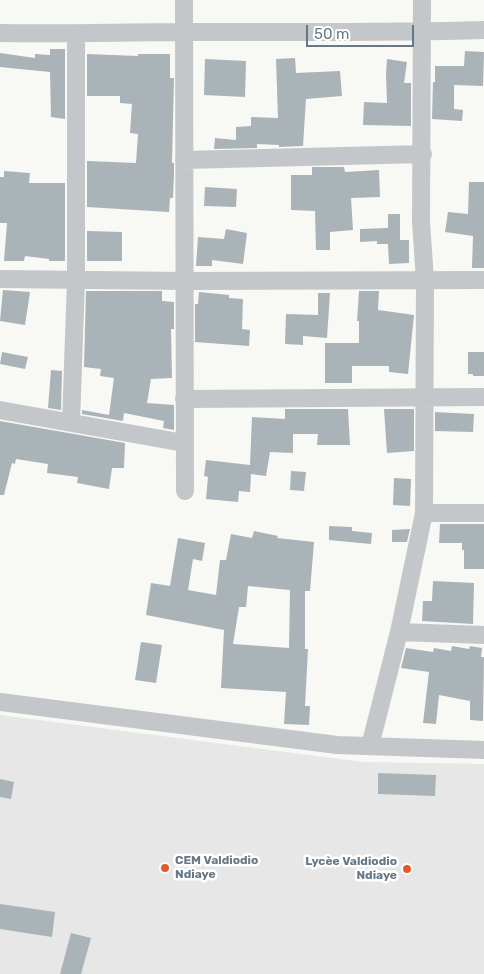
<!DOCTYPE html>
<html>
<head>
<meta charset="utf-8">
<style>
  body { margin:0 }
  #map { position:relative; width:484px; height:974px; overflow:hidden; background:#f8f8f5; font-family:Rubik,sans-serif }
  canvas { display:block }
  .scale { position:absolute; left:306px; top:25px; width:108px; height:22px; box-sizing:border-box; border:2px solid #677886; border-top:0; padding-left:6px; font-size:15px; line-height:18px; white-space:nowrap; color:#677886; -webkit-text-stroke:4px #fff; paint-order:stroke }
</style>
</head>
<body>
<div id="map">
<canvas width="484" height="974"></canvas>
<div class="scale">50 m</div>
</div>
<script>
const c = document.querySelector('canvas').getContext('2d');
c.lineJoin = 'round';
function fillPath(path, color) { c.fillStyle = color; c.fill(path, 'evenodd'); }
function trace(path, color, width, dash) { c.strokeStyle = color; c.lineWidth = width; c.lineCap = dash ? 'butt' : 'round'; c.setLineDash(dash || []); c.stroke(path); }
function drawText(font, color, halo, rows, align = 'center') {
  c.font = font + ' Rubik,sans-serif'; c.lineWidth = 5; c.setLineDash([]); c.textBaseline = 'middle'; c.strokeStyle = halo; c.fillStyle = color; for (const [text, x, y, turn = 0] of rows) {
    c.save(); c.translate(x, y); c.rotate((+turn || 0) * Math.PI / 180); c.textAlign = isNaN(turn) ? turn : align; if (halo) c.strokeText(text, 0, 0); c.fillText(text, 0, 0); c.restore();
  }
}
fillPath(new Path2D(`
  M0,715l363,47 121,2v210h-484z`), '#e6e7e6');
fillPath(new Path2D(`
  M50,49h15v70l-14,-2 -1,-45 -50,-5v-14l35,5v-4l15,1z
  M465,51l19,1 -1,34 -29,-1v24l9,1 -1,11 -30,-2 1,-37h2v-16h29z
  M87,54l51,2v-2h32v24h4l-2,85h2v10l-1,25h-3l-1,14 -82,-5v-46l49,2 2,-29 -8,-1 2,-29 -12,-1v-7h-33z
  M295,58l1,15 44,-2 2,25 -36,3 -3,47 -24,1v-2l-22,-1v4l-43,1 1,-11 21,2v-13l15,-1v-9l27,1 -2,-59z
  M205,59l41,2 -1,36 -41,-2z
  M387,59l20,3 -3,21h7v43l-48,-1 1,-23 23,1 -1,-28z
  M312,167h32l1,5 34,-2 1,27 -29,1 2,32 -23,2v18h-14l-1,-39 -24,-1v-35h21z
  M4,171l26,2 -1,10h36v78h-16v-2l-24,-3 -1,5h-20l3,-38h-7v-46h4z
  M469,182h15v86h-12l1,-32 -28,-4 3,-20 20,2z
  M205,187l32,2 -1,18 -32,-1z
  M388,214h12v26h9v23l-20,1 -1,-20h-11v-3l-17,1v-13l28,-1z
  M226,229l21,4 -4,31 -31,-4v6h-16l2,-29 26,2z
  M87,231l35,1v29h-35z
  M3,290l27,2 -5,33 -25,-4z
  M86,291h76v10l12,1v27h-3l1,49 -21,1 -4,24 27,2v25l-11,-2 1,-7 -40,-8 -1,8 -41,-7v-4l27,5 5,-37 -14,-2 1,-7 -17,-2z
  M359,291h20l-1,19 36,5 -6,59 -19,-2v-6h-37v17h-27v-40h34v-22h-2z
  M199,292l30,3v3l14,1 -1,30 8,1 -1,16 -54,-4v-38h3z
  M318,293h12l-3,45 -24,-2v9l-18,-1 1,-30 32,1z
  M2,352l26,5 -3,12 -25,-5z
  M468,352h16v24h-11v-2h-5z
  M51,370l11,1 -1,39 -13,-2z
  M285,409h63l2,36h-33l1,-11h-25v19l-23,-1 -4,24 -15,-2 -1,18 -11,-1 -1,11 -32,-3 2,-22 -4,-1 2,-16 44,5 2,-48 33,2z
  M384,409h30v42l-27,2z
  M435,412l39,2 -1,18 -38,-1z
  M0,421l125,22 -1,25h-12l-3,21 -32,-6 1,-6 -31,-4 1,-9 -32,-5 -1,5 -3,-1 -8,32h-4z
  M291,471l15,1 -2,19 -14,-1z
  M394,478l17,1 -1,27 -17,-1z
  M440,524h44v45h-20v-19h-2v-7h-23z
  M329,526l23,1v4l20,2 -1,11 -42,-4z
  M410,529l-3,13h-15v-12z
  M254,531l24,5 -1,2 37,4 -4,49h-5v58h3l-3,57h5l-1,19 -25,-1 2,-32 -65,-4 3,-58 -78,-15 5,-32 19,3 8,-48 27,5 -3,18 -9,-2 -5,31 28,5 4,-35h6l5,-26 21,4zM248,586l42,4 -1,58 -56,-4 6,-37h7z
  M433,581l41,2 -1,41 -51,-3 1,-20h9z
  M141,642l21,3 -6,38 -21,-3z
  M452,646l17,3 1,-3 12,2 -1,9h3l-1,64 -13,-1v-19l-31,-6 -3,29 -13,-1 6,-51 -28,-4 5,-20 27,4 1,-4 17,3z
  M378,773l58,2 -1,21 -57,-2z
  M0,779l14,3 -3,17 -11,-2z
  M0,904l55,8 -3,25 -52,-8z
  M71,933l20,5 -10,36h-21z`), '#aab3b8');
trace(new Path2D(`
  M184,0l1,491
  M0,33c64,1 129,-1 193,-1 97,0 194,1 291,-2
  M184,160l239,-6
  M0,279l185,2 299,-1
  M184,399l300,-2
  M0,410l184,33
  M71,422l5,-141v-247
  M424,513h60
  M399,632l85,3
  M0,702l337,43 147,5
  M370,746l29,-114 25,-119 1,-233 -4,-58 1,-222`), '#c3c7ca', 18);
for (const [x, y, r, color] of [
  [165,868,5,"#e45829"],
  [407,869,5,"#e45829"]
]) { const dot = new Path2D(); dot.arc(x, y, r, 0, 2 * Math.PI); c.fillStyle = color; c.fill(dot); trace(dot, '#fff', 2); }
drawText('bold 12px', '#677886', '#fff', [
  ["CEM Valdiodio",175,861],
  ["Ndiaye",175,875],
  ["Lycèe Valdiodio",397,862,"right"],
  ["Ndiaye",397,876,"right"]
], 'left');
</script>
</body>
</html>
